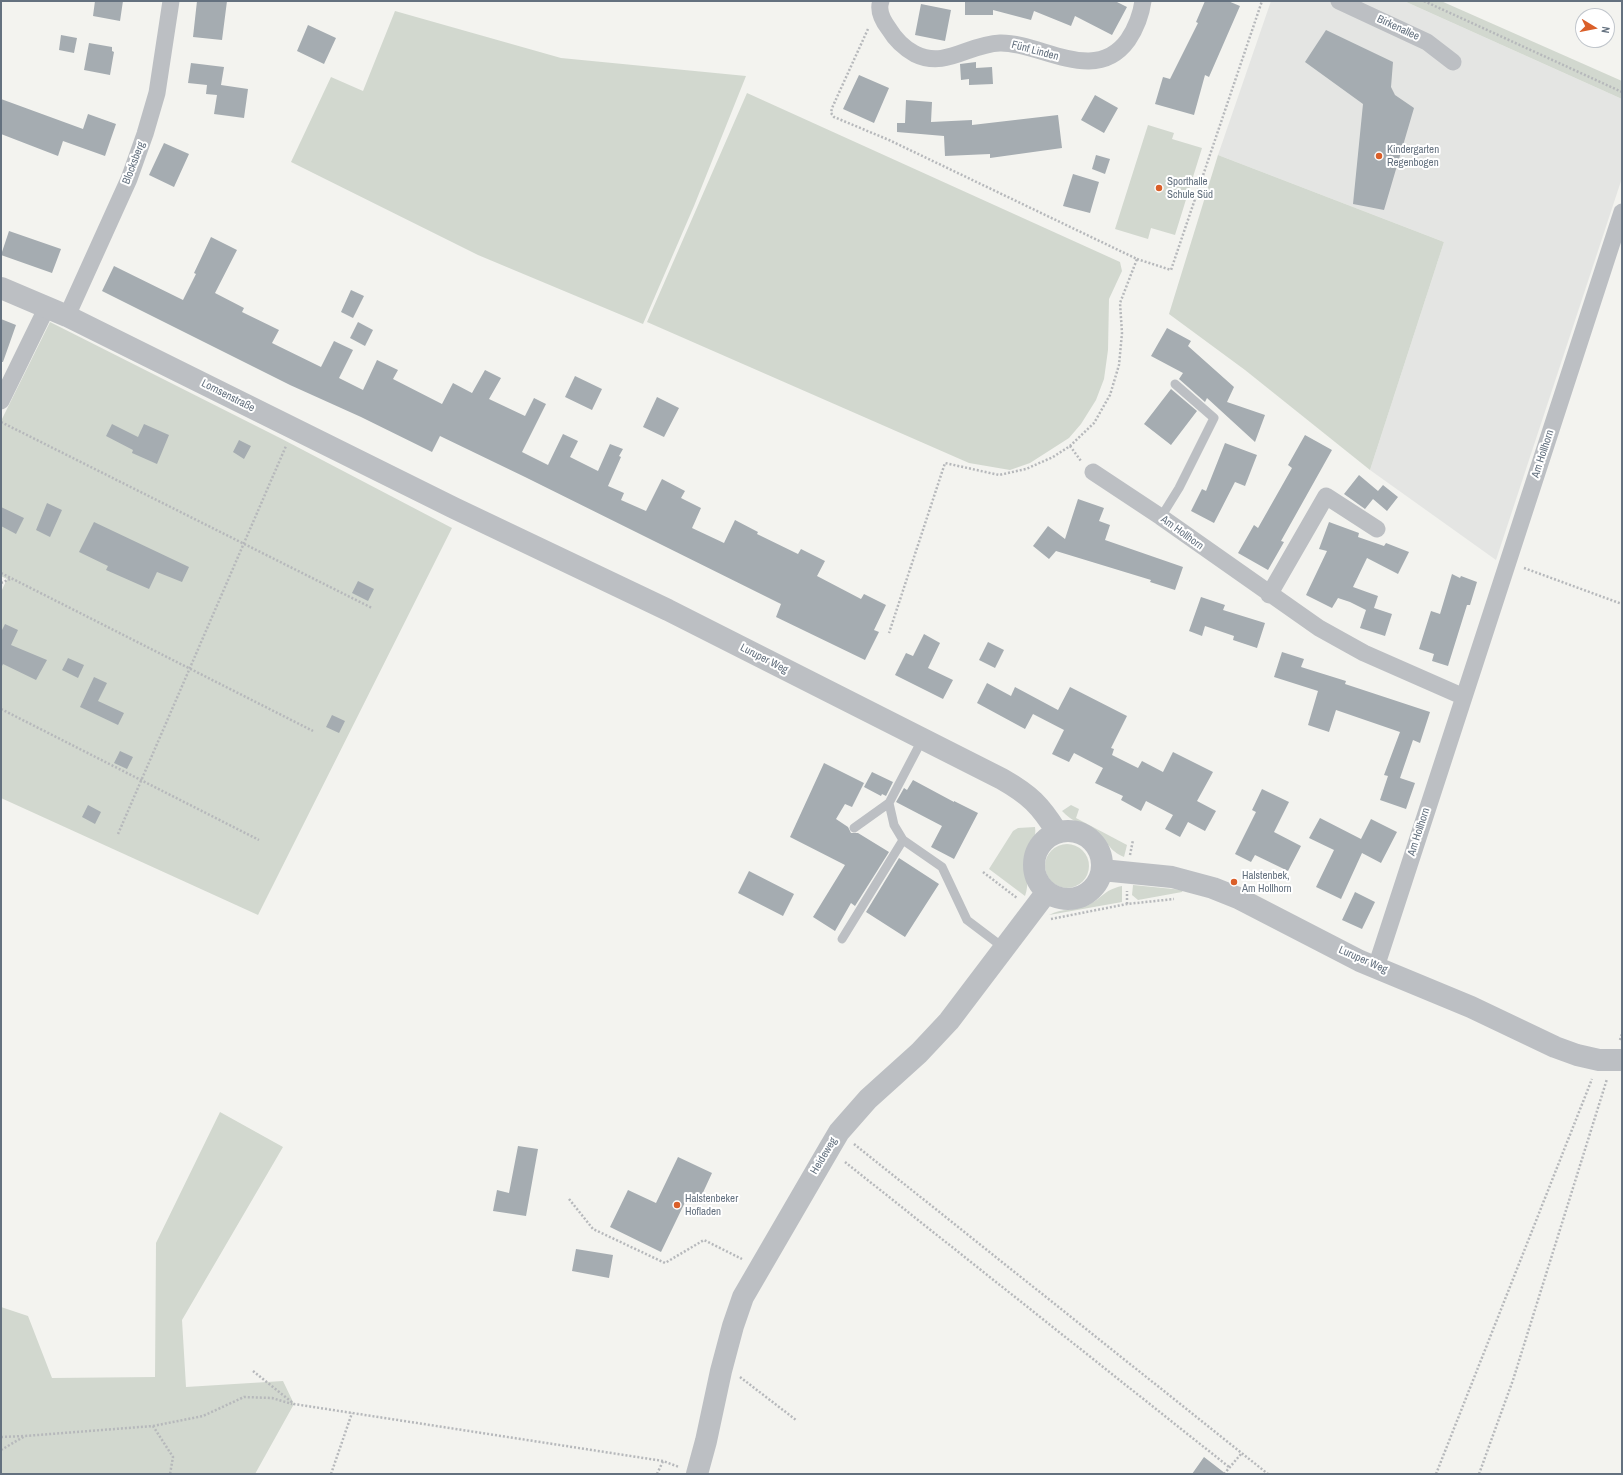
<!DOCTYPE html>
<html>
<head>
<meta charset="utf-8">
<style>
  body { margin:0 }
  #map { position:relative; width:1623px; height:1475px; overflow:hidden; background:#f3f3ef; font-family:"Archivo Narrow",sans-serif }
  canvas { display:block }
  .frame { position:absolute; inset:0; border:2px solid #64717f; pointer-events:none }
  .north { position:absolute; left:1575px; top:8px; width:40px; height:40px; box-sizing:border-box; background:#fff; border:1px solid #c1c6cc; border-radius:50%; rotate:100deg; font-size:11px; font-weight:700; line-height:16px; text-align:center; color:#64717f }
  .north::after { content:''; display:block; margin:auto; width:14px; height:18px; background:#da5f29; clip-path:polygon(50% 0,100% 100%,50% 72%,0 100%) }
</style>
</head>
<body>
<div id="map">
<canvas width="1623" height="1475"></canvas>
<div class="frame"></div>
<div class="north">N</div>
</div>
<script>
const c = document.querySelector('canvas').getContext('2d');
c.lineJoin = 'round';
function fillPath(path, color) { c.fillStyle = color; c.fill(path, 'evenodd'); }
function trace(path, color, width, dash) { c.strokeStyle = color; c.lineWidth = width; c.lineCap = dash ? 'butt' : 'round'; c.setLineDash(dash || []); c.stroke(path); }
function drawText(font, color, halo, rows, align = 'center') {
  c.font = font + ' "Archivo Narrow",sans-serif'; c.lineWidth = 4; c.setLineDash([]); c.textBaseline = 'middle'; c.strokeStyle = halo; c.fillStyle = color; for (const [text, x, y, turn = 0] of rows) {
    c.save(); c.translate(x, y); c.rotate((+turn || 0) * Math.PI / 180); c.textAlign = isNaN(turn) ? turn : align; if (halo) c.strokeText(text, 0, 0); c.fillText(text, 0, 0); c.restore();
  }
}
fillPath(new Path2D(`
  M1271,1h133l218,98v79l-126,382 -126,-90 74,-228 -226,-87z`), '#e4e5e3');
fillPath(new Path2D(`
  M1404,1h37l181,80v18z
  M395,11l166,47 185,18 -52,130 -51,118 -165,-69 -187,-93 40,-85 32,14z
  M747,93l373,169 2,9 -13,28 -1,51 -4,29 -8,21 -15,24 -12,14 -39,25 -20,7 -41,-7 -322,-141z
  M1148,125l26,8 -2,6 30,9 -27,87 -24,-7 -3,11 -33,-10z
  M1218,155l226,87 -74,228 -125,-100 -76,-56z
  M50,322l232,117 170,89 -194,387 -257,-117v-206l6,-13 -6,-3v-155z
  M1071,805l8,4 -3,9 51,27 -3,12c-15,-6 -16,-16 -28,-24 -11,-8 -24,-11 -34,-22z
  M1035,827c2,12 -5,20 -7,31 -3,13 2,25 -3,38l-36,-27 24,-38 5,-3z
  M1045 866a22 22 0 1 1 44 0a22 22 0 1 1-44 0Z
  M1133,885l50,5 -1,2 -44,8 -6,-5z
  M1122,886v16l-73,13c13,-7 26,-4 39,-10 15,-7 15,-15 34,-19z
  M220,1112l63,35 -101,173 4,67 97,-6 11,23 -39,70h-254v-167l27,9 24,62 103,-1 1,-134z`), '#d2d8cf');
fillPath(new Path2D(`
  M95,1h28l-3,20 -27,-5z
  M197,1h30l-5,39 -29,-3z
  M965,1h150l12,6 -15,28 -37,-19 -4,10 -37,-15 -3,9 -38,-10v5h-28z
  M1205,1h23l12,5 -31,71 -4,-2 -11,40 -39,-11 8,-27 7,2 28,-56 -2,-1z
  M921,4l30,6 -6,31 -30,-6z
  M308,25l28,13 -12,26 -27,-13z
  M1326,30l67,32 -2,25 4,8 19,13 -30,102 -31,-6 10,-100 -58,-42z
  M61,35l16,3 -3,15 -15,-3z
  M89,43l23,4v4l2,1 -4,23 -26,-5z
  M976,62v6l16,-1 1,17 -24,1v-6l-8,1 -1,-16z
  M191,63l33,4 -3,18 27,4 -4,29 -30,-4 3,-19 -11,-1 1,-9 -19,-2z
  M859,75l30,13 -15,35 -31,-14z
  M1095,95l23,13 -14,25 -23,-13z
  M1,99l82,30 5,-15 28,10 -11,32 -42,-15 -5,15 -57,-22z
  M906,100l26,2 -1,20 41,-2v5l86,-10 4,33 -72,10v-4l-45,2 -1,-20 -47,-4v-9h8z
  M164,143l25,11 -15,33 -25,-12z
  M1096,155l14,4 -5,15 -13,-5z
  M1073,174l26,8 -9,31 -27,-7z
  M9,231l52,18 -9,24 -51,-18z
  M211,237l26,13 -22,43 29,15 -2,4 37,18 -7,13 49,24 13,-26 19,9 -14,28 24,12 14,-30 21,10 -5,9 49,25 11,-21 19,10 13,-23 16,8 -12,21 36,17 9,-18 12,6 -24,48 26,13 15,-31 15,7 -8,16 28,14 12,-27 13,5 -4,7 2,1 -13,29 16,7 -3,7 25,11 16,-32 23,12 -4,7 20,10 -9,20 32,15 11,-23 23,12 -1,2 41,20 3,-5 24,12 -8,15 44,23 3,-5 22,11 -12,25 5,2 -14,28 -89,-43 5,-13 -256,-127 -85,-41 -8,16 -71,-35 -71,-32 -188,-94 12,-25 69,34 13,-26 -2,-1z
  M351,290l13,6 -11,22 -12,-6z
  M1,319l15,6 -13,37h-2z
  M358,322l15,8 -8,16 -15,-8z
  M1167,328l24,13 -3,5 46,41 -7,15 38,13 -10,27 -48,-44 -2,4 -26,-23 4,-6 -32,-17z
  M575,376l27,13 -10,21 -27,-13z
  M1171,389l26,22 -26,34 -27,-21z
  M657,397l22,11 -15,29 -21,-10z
  M112,424l26,13 6,-13 25,11 -12,29 -25,-11 1,-3 -27,-14z
  M1305,435l27,15 -51,91 3,1 -16,28 -30,-17 16,-28 4,3 34,-60 -4,-3z
  M239,440l12,6 -7,13 -11,-7z
  M1225,443l32,12 -12,31 -10,-4 -21,41 -23,-12 11,-22 4,2z
  M1359,475l19,16 5,-6 15,12 -11,14 -14,-12 -8,10 -21,-15z
  M1078,499l26,9 -5,13 11,4 -5,15 78,27 -8,23 -25,-8 1,-2 -95,-29 -7,8 -16,-13 15,-20 17,13z
  M47,503l15,7 -12,27 -14,-7z
  M1,507l23,11 -8,16 -15,-8z
  M94,522l95,45 -7,15 -25,-10 -8,17 -43,-19 2,-4 -29,-14z
  M1329,522l30,11 -1,4 26,9 2,-3 23,9 -11,22 -31,-16 -14,29 25,9 -4,12 18,6 -7,22 -25,-8 6,-18 -16,-8 -12,-4 -6,10 -26,-13 21,-44 -8,-2z
  M1452,574l8,4 1,-2 16,6 -7,23h-3l-19,61 -16,-5 2,-7 -15,-5 12,-38 9,3z
  M358,581l16,8 -6,12 -16,-8z
  M1201,597l24,8 -2,5 42,13 -8,25 -24,-8 1,-4 -29,-10 -3,10 -13,-5z
  M5,624l13,6 -7,15 36,15 -11,20 -33,-16 -2,4v-36z
  M924,634l16,9 -12,25 25,12 -10,19 -48,-24 11,-22 7,3z
  M988,642l16,8 -9,18 -16,-8z
  M1282,652l22,7 -3,8 45,14 -1,3 85,28 -10,31 -7,-3 -13,38 15,5 -9,26 -26,-9 8,-24 -4,-1 16,-43 -64,-22 -7,22 -21,-7 10,-34 -44,-14z
  M68,658l16,7 -6,13 -16,-8z
  M94,677l13,6 -9,18 26,12 -6,12 -38,-18z
  M987,683l24,13 4,-9 43,23 12,-23 57,29 -16,32 3,1 -2,6 26,13 4,-7 21,11 10,-20 40,20 -16,29 19,10 -11,20 -17,-9 -8,15 -15,-8 8,-14 -27,-14 -5,10 -20,-11 2,-4 -28,-13 8,-15 -29,-15 -5,9 -17,-8 12,-24 -31,-16 -8,15 -48,-26z
  M332,715l13,6 -6,12 -13,-6z
  M120,751l13,6 -6,12 -13,-6z
  M824,763l40,20 -12,24 -7,-3 -9,15 12,8 3,6h7l31,19 -34,54 -4,-3 -16,28 -22,-14 32,-52 -55,-28z
  M872,772l21,10 -7,14 -4,-2 -1,2 -17,-9z
  M913,780l41,22v-1l24,12 -24,46 -23,-12 11,-21 -46,-24 8,-14 3,2z
  M1262,789l27,13 -15,30 27,14 -13,25 -33,-16 -4,7 -16,-8 21,-42 -4,-2z
  M88,805l13,7 -6,12 -13,-7z
  M1320,818l41,21 10,-20 26,13 -16,31 -19,-10 -21,46 -25,-12 18,-37 -25,-12z
  M899,858l40,26 -34,53 -39,-25z
  M749,871l45,23 -11,22 -45,-23z
  M1355,892l20,10 -13,27 -20,-9z
  M518,1146l20,3 -12,67 -33,-5 4,-21 12,3z
  M678,1157l34,16 -12,26 -11,-5 -28,58 -51,-25 18,-37 28,13z
  M576,1249l37,6 -4,23 -37,-7z
  M1204,1457l22,17h-34z`), '#a5acb1');
trace(new Path2D(`
  M1424,1l198,91
  M868,29l-36,79 -1,5 3,4 55,23 248,119 -17,44 2,30 -3,32 -9,30 -16,28 -24,23 -17,11 -27,12 -27,6 -54,-12 -56,170
  M1137,259l34,11 91,-269
  M1,422l371,186
  M1070,446l11,15
  M1524,568l98,36
  M1,573l312,158
  M1,583l9,-4
  M1,709l258,131
  M118,834l168,-388
  M1130,855l3,-15
  M983,872l34,26
  M1127,904v-13
  M1051,919l76,-15 47,-5
  M1620,1040l2,-6
  M854,1144l414,330
  M845,1162l384,305
  M569,1199l24,30 72,34 39,-23 38,19
  M253,1371l41,33 369,57 16,6
  M740,1377l56,43
  M153,1426l50,-10 41,-19 28,1 20,6
  M1,1437l23,-1
  M1,1450l24,-14 128,-10 20,31 -3,17
  M331,1474l21,-61
  M657,1474l6,-13
  M1224,1474l17,-20
  M1436,1474l156,-395
  M1479,1474l34,-94 94,-301`), '#b6b8bb', 2.5, [2, 2]);
trace(new Path2D(`
  M1161,517l18,-29 35,-70 -39,-34
  M889,803l5,22 9,15 39,27 25,53 37,28
  M854,828l35,-25 33,-63
  M842,939l61,-99`), '#bcbfc3', 9);
trace(new Path2D(`
  M881,1c-4,10 2,20 8,28 6,10 15,19 26,25 31,15 53,-10 85,-11 41,-1 95,43 128,-3 8,-12 13,-25 15,-39
  M1339,1l88,41 26,20
  M67,316l62,-137 16,-45 12,-41 14,-92
  M1,401l46,-94
  M1093,472l68,45 158,111 45,25 100,44
  M1269,595l57,-99 51,33
  M1376,967l246,-755`), '#bcbfc3', 17);
trace(new Path2D(`
  M1,288l66,28 387,192 214,102 334,169c28,16 38,26 55,53
  M1034 865a34 34 0 1 1 68 0a34 34 0 1 1-68 0Z
  M1102,870l70,7 41,11 25,10 122,63 111,46 84,40 22,8 22,5h23
  M697,1474l9,-33 15,-70 12,-45 10,-29 86,-148 10,-17 29,-33 51,-46 30,-32 97,-128`), '#bcbfc3', 22);
for (const [x, y, r, color] of [
  [1379,156,4,"#da5f29"],
  [1159,188,4,"#da5f29"],
  [1234,882,4,"#da5f29"],
  [677,1205,4,"#da5f29"]
]) { const dot = new Path2D(); dot.arc(x, y, r, 0, 2 * Math.PI); c.fillStyle = color; c.fill(dot); trace(dot, '#fff', 1.5); }
drawText('11px', '#64717f', '#fff', [
  ["Birkenallee",1398,28,25],
  ["Fünf Linden",1035,51,15],
  ["Blocksberg",134,163,-69],
  ["Lornsenstraße",228,396,27],
  ["Am Hollhorn",1543,454,-72],
  ["Am Hollhorn",1182,533,36],
  ["Luruper Weg",764,659,27],
  ["Am Hollhorn",1419,832,-72],
  ["Luruper Weg",1363,960,24],
  ["Heideweg",824,1156,-59]
]);
drawText('11px', '#64717f', '#fff', [
  ["Kindergarten",1387,150],
  ["Regenbogen",1387,163],
  ["Sporthalle",1167,182],
  ["Schule Süd",1167,195],
  ["Halstenbek,",1242,876],
  ["Am Hollhorn",1242,889],
  ["Halstenbeker",685,1199],
  ["Hofladen",685,1212]
], 'left');
</script>
</body>
</html>
